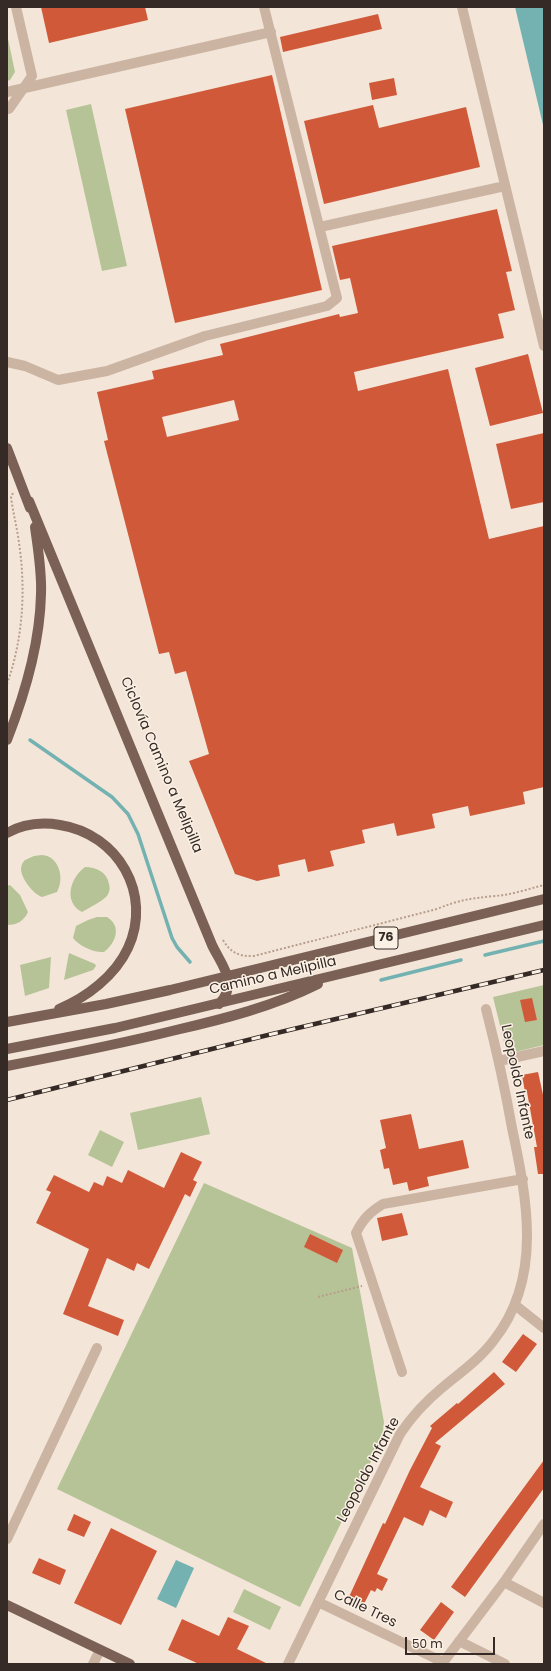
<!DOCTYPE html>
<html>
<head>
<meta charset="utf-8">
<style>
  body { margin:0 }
  #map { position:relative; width:551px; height:1671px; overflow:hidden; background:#f3e5d8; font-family:Poppins,sans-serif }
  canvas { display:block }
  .frame { position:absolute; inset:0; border:8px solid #362a26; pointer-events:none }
  .scale { position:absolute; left:405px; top:1637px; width:90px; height:18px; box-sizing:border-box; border:2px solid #362a26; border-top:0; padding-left:5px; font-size:12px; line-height:14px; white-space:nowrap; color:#362a26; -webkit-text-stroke:3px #fbf0e4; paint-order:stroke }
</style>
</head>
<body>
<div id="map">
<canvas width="551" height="1671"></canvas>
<div class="frame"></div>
<div class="scale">50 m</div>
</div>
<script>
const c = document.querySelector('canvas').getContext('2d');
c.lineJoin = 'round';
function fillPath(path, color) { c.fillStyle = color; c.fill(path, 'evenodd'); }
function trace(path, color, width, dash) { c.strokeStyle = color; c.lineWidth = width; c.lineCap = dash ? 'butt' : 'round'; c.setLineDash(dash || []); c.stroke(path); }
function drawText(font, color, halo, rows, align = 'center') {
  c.font = font + ' Poppins,sans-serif'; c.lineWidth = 3; c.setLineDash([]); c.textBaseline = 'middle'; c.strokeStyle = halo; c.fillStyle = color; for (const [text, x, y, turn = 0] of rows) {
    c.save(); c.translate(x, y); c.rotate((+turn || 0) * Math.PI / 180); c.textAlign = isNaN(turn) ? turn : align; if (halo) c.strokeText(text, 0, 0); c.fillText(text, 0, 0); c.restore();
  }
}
fillPath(new Path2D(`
  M7,34l8,38 -5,8 -3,1z
  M91,104l36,162 -25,5 -36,-161z
  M42,855c17,1 23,23 15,37l-15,5c-9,-3 -21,-19 -21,-28 0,-4 2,-7 4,-9l9,-4z
  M85,867c11,0 22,5 24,17 1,5 1,7 -2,12 -7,7 -17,11 -25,16 -19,-10 -12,-34 3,-45z
  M10,885l10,10 8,17c-4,9 -11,13 -21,13v-39z
  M97,917h10c15,9 9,26 -3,35 -10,1 -25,-6 -31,-14l3,-12 12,-6z
  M69,953l26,11 1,2 -3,4 -29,10z
  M51,957l-2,31 -24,8 -5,-31z
  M544,985v60l-37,9 -14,-57z
  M201,1097l9,37 -72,16 -8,-37z
  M100,1130l24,12 -12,25 -24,-12z
  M204,1183l148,65 32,174 -2,17 -82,168 -243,-118z
  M244,1589l37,18 -11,23 -37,-18z`), '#b6c397');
fillPath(new Path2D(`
  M515,7h29v122z
  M176,1560l18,8 -18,40 -19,-9z`), '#74b2b2');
trace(new Path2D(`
  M30,740l82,57 16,17 10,20 34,104 5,9 13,15
  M485,955l59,-14
  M381,980l80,-20`), '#74b2b2', 3.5);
fillPath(new Path2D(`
  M41,7h104l3,13 -99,23z
  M378,14l4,15 -99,23 -3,-15z
  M272,75l50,215 -147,33 -50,-214z
  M394,78l3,17 -25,5 -3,-17z
  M373,105l6,23 87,-21 14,60 -156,37 -20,-83z
  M497,209l15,62 -6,1 9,38 -17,4 6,24 -150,34 4,19 90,-22 41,170 55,-13v261l-21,5 2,12 -55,12 -2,-10 -36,8 3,14 -38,8 -3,-13 -32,7 3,13 -35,8 4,15 -26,6 -3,-13 -27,6 2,11 -23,5 -22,-7 -46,-113 20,-7 -23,-83 -11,3 -6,-22 -10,2 -55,-213 4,-1 -11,-48 57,-13 -2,-8 71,-16 -3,-11 119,-30 1,3 18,-4 -8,-35 -10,2 -8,-34zM234,400l5,20 -72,17 -5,-20z
  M528,354l15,59 -53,13 -15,-58z
  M544,433v69l-33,7 -15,-65z
  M532,998l5,22 -12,2 -5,-22z
  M538,1072l6,27v75h-6l-4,-27h3l-10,-55h-2l-3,-17z
  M411,1114l8,35 44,-9 6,28 -42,9 2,9 -20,5 -2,-9 -14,3 -4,-17 -5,1 -4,-19 6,-2 -6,-28z
  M181,1152l21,10 -9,18 4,2 -7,15 -5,-3 -36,75 -12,-6 -3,8 -27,-13 -19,48 36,14 -6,16 -55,-22 26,-65 -53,-26 15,-31 -5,-2 8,-15 35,17 5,-10 9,4 4,-10 15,7 6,-13 36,18z
  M402,1213l6,22 -26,6 -5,-23z
  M310,1234l33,16 -6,13 -33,-16z
  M523,1334l14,10 -21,28 -14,-10z
  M494,1372l11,12 -70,59 6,3 -21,41 33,15 -7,16 -16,-8 -7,16 -19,-9 -27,57 11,5 -6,12 -5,-3 -2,4 -4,-2 -8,16 -15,-7 35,-76 2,1 25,-54 22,-42 -2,-2 27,-23 1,1z
  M544,1460v28l-79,109 -14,-10z
  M74,1514l17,8 -7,15 -17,-7z
  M111,1528l46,23 -36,74 -47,-22z
  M39,1558l27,12 -6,15 -28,-12z
  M441,1602l13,10 -20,28 -14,-10z
  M228,1617l21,9 -12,23 31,15h-69l-31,-14 14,-31 37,17z`), '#d05939');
trace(new Path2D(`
  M7,684c16,-45 19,-94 12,-141 -2,-16 -6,-30 -8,-46l2,-4
  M223,940c7,12 16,17 31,16l183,-47c21,-9 36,-11 58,-13 16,-1 33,-7 49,-11
  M318,1297l44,-11`), '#b89e8d', 2, [2, 2]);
trace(new Path2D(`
  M462,7l82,339
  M7,92l264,-60
  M7,109h2l23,-33 -16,-69
  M320,227l185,-41
  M7,362l18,4 33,14 49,-9 98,-35 122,-30 10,-8 -73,-291
  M499,1061l45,-10
  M515,1305l29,23
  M402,1372l-46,-139c7,-14 14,-21 27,-29l140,-25
  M7,1539l90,-191
  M504,1582l40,21
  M318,1602l125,60
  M459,1641l46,23
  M93,1664l7,-14
  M288,1664l112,-230c12,-18 26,-33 43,-47 18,-15 37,-28 51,-47 49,-62 33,-141 18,-212 -7,-40 -16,-80 -26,-119
  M442,1664l62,-82 40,-58`), '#ccb4a3', 10);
trace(new Path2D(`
  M7,448l23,60
  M29,501l183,444c10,21 27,38 7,59
  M7,740c18,-46 33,-96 34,-146 1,-22 -3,-45 -6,-67
  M7,833c16,-9 35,-11 53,-8 58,9 93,69 68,123 -13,28 -41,49 -69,61
  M7,1022l99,-18 64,-14 374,-91
  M7,1049l108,-21 429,-103
  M7,1066c57,-11 113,-22 169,-36 48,-11 98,-24 142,-46
  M7,1605l123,59`), '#7a6055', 10);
const rail = new Path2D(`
  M7,1100l261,-65 276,-65`);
trace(rail, '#362a26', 4.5);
trace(rail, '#fbf0e4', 3, [9]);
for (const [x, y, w] of [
  [386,938,24]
]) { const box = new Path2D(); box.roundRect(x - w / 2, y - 11, w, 22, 3); c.fillStyle = '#fbf0e4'; c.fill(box); trace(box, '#362a26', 1); }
drawText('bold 13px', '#362a26', null, [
  ["76",386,938]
]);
drawText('14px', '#362a26', '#fbf0e4', [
  ["Ciclovía Camino a Melipilla",161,765,67],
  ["Camino a Melipilla",273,976,-13],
  ["Leopoldo Infante",517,1082,78],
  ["Leopoldo Infante",369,1470,-62],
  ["Calle Tres",365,1609,26]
]);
</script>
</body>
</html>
